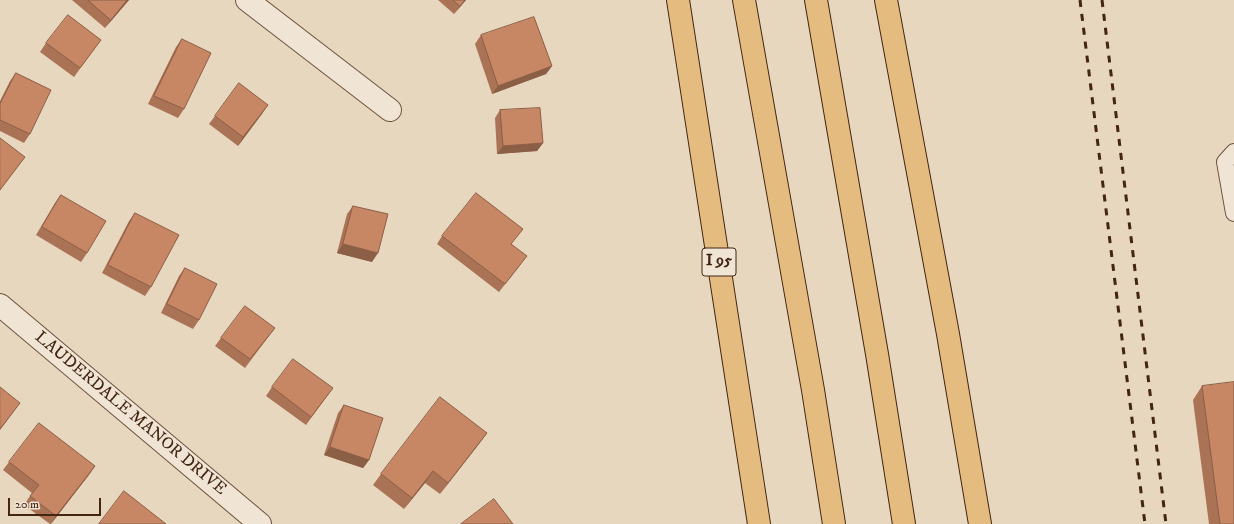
<!DOCTYPE html>
<html>
<head>
<meta charset="utf-8">
<style>
  body { margin:0 }
  #map { position:relative; width:1234px; height:524px; overflow:hidden; background:#e8d7bf; font-family:"IM FELL DW Pica",serif }
  canvas { display:block }
  .scale { position:absolute; left:8px; top:498px; width:93px; height:18px; box-sizing:border-box; border:2px solid #432512; border-top:0; padding-left:5px; font-size:12px; line-height:14px; white-space:nowrap; color:#432512; -webkit-text-stroke:3px #f0e5d5; paint-order:stroke }
</style>
</head>
<body>
<div id="map">
<canvas width="1234" height="524"></canvas>
<div class="scale">20 m</div>
</div>
<script>
const c = document.querySelector('canvas').getContext('2d');
c.lineJoin = 'round';
function trace(path, color, width, dash) { c.strokeStyle = color; c.lineWidth = width; c.lineCap = dash ? 'butt' : 'round'; c.setLineDash(dash || []); c.stroke(path); }
function fillPath(path, color) { c.fillStyle = color; c.fill(path, 'evenodd'); }
function drawText(font, color, halo, rows, align = 'center') {
  c.font = font + ' "IM FELL DW Pica",serif'; c.lineWidth = 3; c.setLineDash([]); c.textBaseline = 'middle'; c.strokeStyle = halo; c.fillStyle = color; for (const [text, x, y, turn = 0] of rows) {
    c.save(); c.translate(x, y); c.rotate((+turn || 0) * Math.PI / 180); c.textAlign = isNaN(turn) ? turn : align; if (halo) c.strokeText(text, 0, 0); c.fillText(text, 0, 0); c.restore();
  }
}
const service = new Path2D(`
  M1234,152l-9,10 9,51`);
const minor = new Path2D(`
  M247,0l143,110
  M0,305l260,219`);
const motorway = new Path2D(`
  M678,0l81,524
  M744,0l69,390 21,134
  M816,0l61,354 27,170
  M886,0l62,334 32,190`);
trace(service, '#6c523d', 18);
trace(minor, '#6c523d', 24);
trace(motorway, '#432512', 24);
trace(service, '#f0e5d5', 16);
trace(minor, '#f0e5d5', 22);
trace(motorway, '#e4bc80', 22);
trace(new Path2D(`
  M1080,0l65,524
  M1102,0l64,524`), '#432512', 3, [7, 7]);
fillPath(new Path2D(`
  M72,0h57l-24,28z
  M438,0h28l-12,14z
  M481,35l71,31 -6,8 -54,20 -17,-50z
  M182,39l2,70 -6,9 -30,-14 28,-57z
  M46,43l49,5 -21,29 -34,-25z
  M16,73l14,61 -6,9 -24,-12v-30l10,-20z
  M268,105l-30,41 -29,-22 6,-8z
  M500,110l43,33 -6,8 -40,3 -2,-36z
  M61,195l26,58 -6,9 -45,-27 19,-32z
  M353,206l19,56 -35,-9 10,-39z
  M135,213l16,74 -6,9 -43,-23 27,-52z
  M442,236l70,8 9,20 -22,28 -62,-48z
  M185,268l14,52 -6,9 -32,-16 18,-37z
  M275,328l-30,40 -30,-22 6,-8z
  M1202,386l32,138h-25l-16,-124z
  M272,387l61,1 -27,37 -40,-29z
  M344,405l25,55 -6,8 -39,-13 14,-42z
  M487,433l-47,61 -15,-11 -21,26 -31,-24 8,-11z
  M9,462l86,4 -44,58h-1l-26,-19 8,-12 -29,-23z`), '#ab7356');
fillPath(new Path2D(`
  M127,0h2l-24,28 6,-8z
  M465,0h1l-12,14 6,-8z
  M552,66l-6,8 -54,20 6,-8z
  M268,105l-6,9 -24,32 5,-9z
  M543,143l-6,8 -40,3 6,-8z
  M343,244l35,9 -6,9 -35,-9z
  M20,403l-8,11 -12,16v-1z
  M487,433l-8,11 -39,50 8,-11z
  M330,447l39,13 -6,8 -39,-13z
  M95,466l-6,9 -38,49 5,-8z
  M433,471l-8,12 -21,26 8,-11z`), '#8b5e46');
const building = new Path2D(`
  M88,0h39l-16,20z
  M453,0h12l-5,6z
  M68,15l33,25 -21,28 -34,-25z
  M534,17l18,49 -54,20 -17,-51z
  M182,39l29,14 -27,56 -30,-13z
  M16,73l35,17 -21,44 -30,-14v-16z
  M239,83l29,22 -25,32 -28,-21z
  M540,108l3,35 -40,3 -3,-36z
  M0,138l25,19 -25,33z
  M476,193l47,36 -12,15 16,12 -22,28 -63,-48z
  M61,195l45,26 -19,32 -45,-26z
  M353,206l35,8 -10,39 -35,-9z
  M135,213l44,22 -28,52 -43,-22z
  M185,268l32,16 -18,36 -32,-16z
  M245,306l30,22 -25,31 -29,-21z
  M293,359l40,29 -22,29 -39,-30z
  M1234,382v142h-14l-18,-138z
  M0,387l20,16 -20,26z
  M440,397l47,36 -39,50 -15,-12 -21,27 -31,-24z
  M344,405l39,13 -14,42 -39,-13z
  M39,423l56,43 -39,50 -26,-20 9,-11 -30,-23z
  M124,491l42,33h-67z
  M494,499l19,25h-52z`);
fillPath(building, '#c78664');
trace(building, '#8b5e46', 1);
for (const [x, y, w] of [
  [719,262,34]
]) { const box = new Path2D(); box.roundRect(x - w / 2, y - 14, w, 28, 3); c.fillStyle = '#f0e5d5'; c.fill(box); trace(box, '#432512', 1); }
drawText('bold 16px', '#432512', null, [
  ["I 95",719,262]
]);
drawText('17px', '#432512', '#f0e5d5', [
  ["LAUDERDALE MANOR DRIVE",130,414,40]
]);
</script>
</body>
</html>
